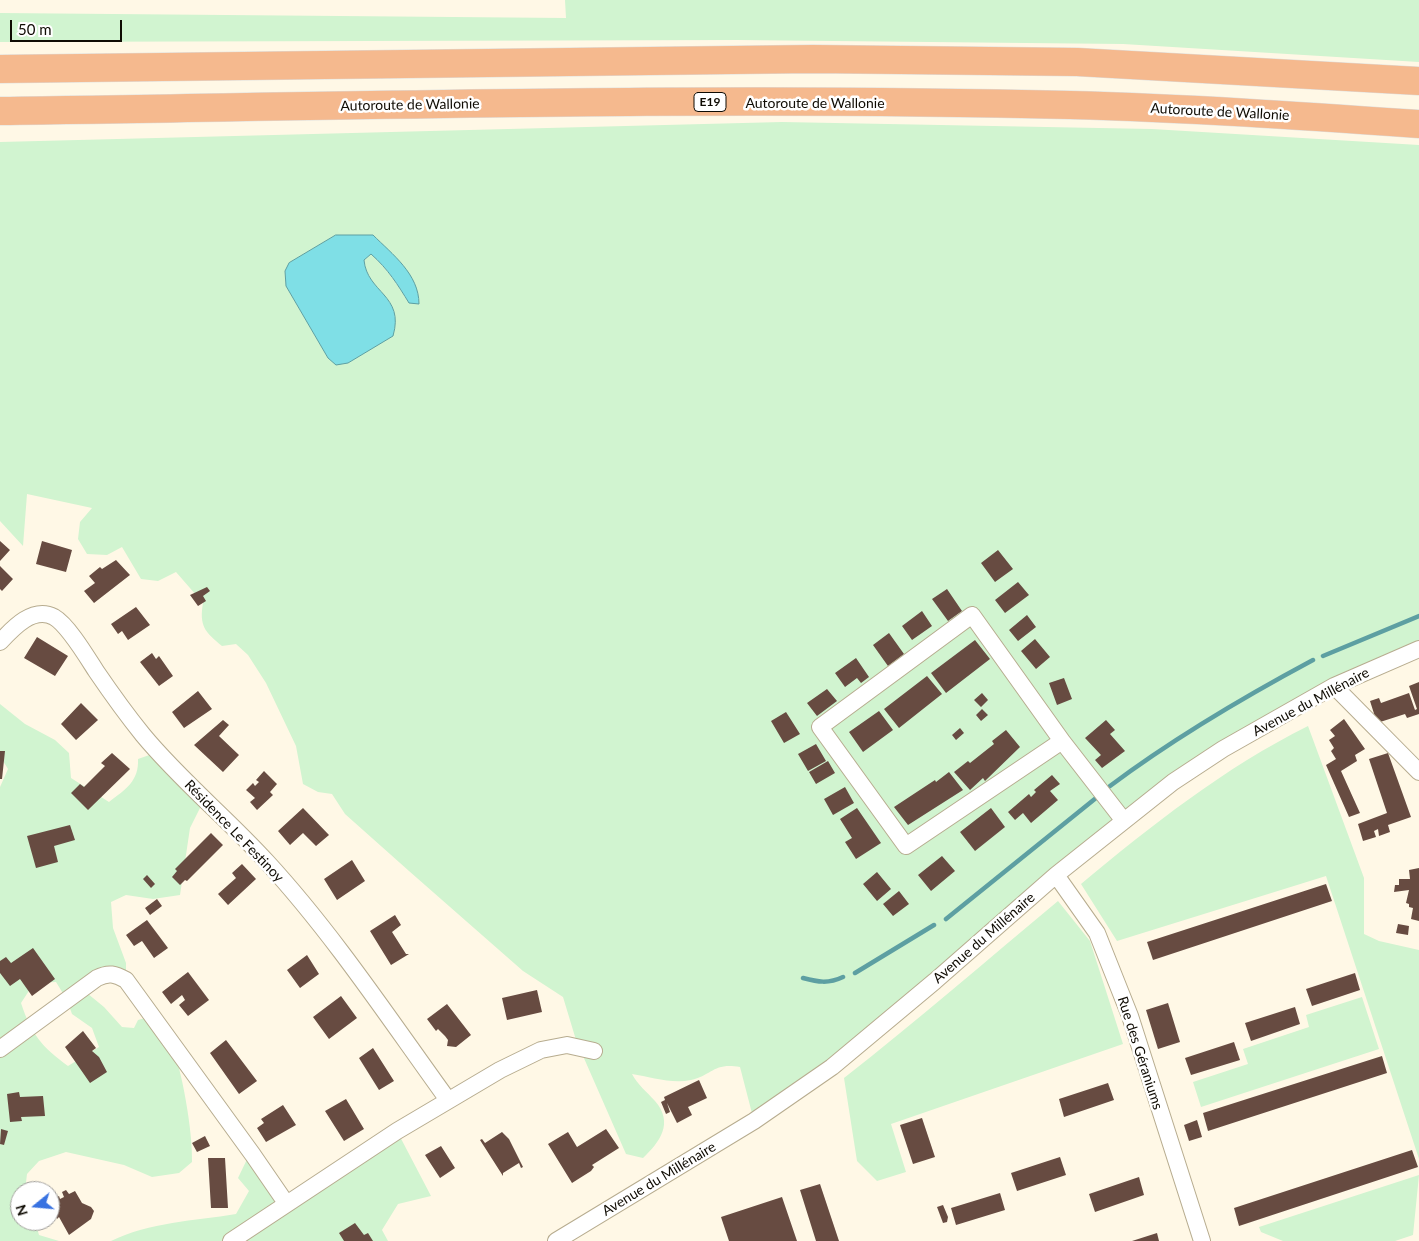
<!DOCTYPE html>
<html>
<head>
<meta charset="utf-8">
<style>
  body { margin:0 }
  #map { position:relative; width:1419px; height:1241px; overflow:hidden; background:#fff8e6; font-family:Lato,sans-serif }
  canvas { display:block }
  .north { position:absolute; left:10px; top:1181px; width:50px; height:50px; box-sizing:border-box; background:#fff; border:1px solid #9f9d9a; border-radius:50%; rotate:253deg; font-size:14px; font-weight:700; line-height:20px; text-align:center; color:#0f0b03 }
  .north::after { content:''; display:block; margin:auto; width:18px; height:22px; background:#3872e1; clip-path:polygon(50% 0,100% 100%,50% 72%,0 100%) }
  .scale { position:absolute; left:10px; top:20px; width:112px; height:22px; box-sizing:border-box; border:2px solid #0f0b03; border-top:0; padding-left:6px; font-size:15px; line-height:18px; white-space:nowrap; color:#0f0b03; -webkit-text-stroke:4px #fff; paint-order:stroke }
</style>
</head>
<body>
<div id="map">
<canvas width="1419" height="1241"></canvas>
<div class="north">N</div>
<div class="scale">50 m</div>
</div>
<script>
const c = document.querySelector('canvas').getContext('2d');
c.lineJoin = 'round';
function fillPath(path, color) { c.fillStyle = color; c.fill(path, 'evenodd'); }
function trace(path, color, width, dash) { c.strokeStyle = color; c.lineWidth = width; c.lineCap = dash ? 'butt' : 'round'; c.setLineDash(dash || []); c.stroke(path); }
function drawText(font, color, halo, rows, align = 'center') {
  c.font = font + ' Lato,sans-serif'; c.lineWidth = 5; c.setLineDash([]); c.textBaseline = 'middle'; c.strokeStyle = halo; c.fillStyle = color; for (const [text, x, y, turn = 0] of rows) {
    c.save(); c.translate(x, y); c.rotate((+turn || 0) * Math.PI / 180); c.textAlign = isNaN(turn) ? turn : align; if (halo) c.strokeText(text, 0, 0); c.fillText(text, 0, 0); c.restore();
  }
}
fillPath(new Path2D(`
  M565,0h854v62l-296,-18 -386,-4 -737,2v-29l566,5z
  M782,122l370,7 267,16v504l-196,100 -469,372 -14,-54c-26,-5 -28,8 -49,13 -19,4 -41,-3 -59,-6 6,11 14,17 23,27 19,22 5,41 -12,57l-17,-4 -50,-114 -13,-43 -40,-26 -114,-100 -64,-57 -13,-20 -14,-2 -15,-8 -7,-38 -30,-63 -18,-28 -12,-11 -14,2c-17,-14 -23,-20 -19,-43l-27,-31 -18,9 -17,-2 -19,-32 -15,8 -20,-1 -9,-15 2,-17 12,-14 -65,-14 -4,52 -23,-25v-379zM373,235l36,68c-11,-18 -22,-34 -38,-49l-7,6c4,34 41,36 28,76l-44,27 -12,1 -8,-6 -42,-72 -1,-15z
  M0,704l25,20 30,16 14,13 2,25 38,24c17,-13 30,-21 29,-43l20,-7 46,48 -14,28 -10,67 -27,4 -27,-4 -15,7 2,26 13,35v17l-9,-5 -35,14 22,18 18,20 12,1 4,-8 14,-4c6,8 14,16 18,25 12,26 23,92 22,121l-13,11 -27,4 -28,-12 -58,-13 -27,9 -12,13 -2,17h-5v30h15l4,14 20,6h-59v-454l8,-18 -8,-13zM56,982l11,18 5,14 20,14 7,19 -31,19c-26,-19 -37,-32 -47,-63l13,-20z
  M1308,726l56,152v56l15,7 40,9v209l-93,-283 -209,65 -36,-57c71,-59 143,-116 227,-158z
  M1058,901l32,40 33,103 -232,80 15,48 -29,9 -20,-20 -13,-83c73,-57 143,-118 214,-177z
  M1362,997l17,52 -178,58 -8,-25 55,-18 -5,-15 66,-22 -3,-12z
  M397,1131l34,65 -33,8 -16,26 6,11h-277c39,-19 83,-20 125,-27l13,-23 -11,-13 13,-27 35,52z
  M1419,1175l-6,60 -18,6h-112l-22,-9 -2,-5z`), '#d1f4d0');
const water = new Path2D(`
  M336,235h37c19,19 46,39 46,69l-10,-1c-11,-18 -21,-34 -38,-49l-7,6c3,33 41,35 29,76l-45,27 -12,2 -8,-7 -42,-72 -1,-15 4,-8z`);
fillPath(water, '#7fdfe6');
trace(water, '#5d9fa2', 1);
trace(new Path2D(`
  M1323,656l96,-40
  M1110,786c64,-48 132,-88 203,-126
  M946,919l150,-121
  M855,973l79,-48
  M803,978c15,4 25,6 40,-1`), '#5d9fa2', 4.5);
fillPath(new Path2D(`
  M0,541l10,9 -10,11z
  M42,541l30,9 -6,22 -30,-8z
  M998,550l15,19 -18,13 -14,-19z
  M116,560l14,15 -36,28 -10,-12 11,-8 -6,-7 11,-9 2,2z
  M0,566l13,13 -11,12 -2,-2z
  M1018,582l11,13 -24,18 -10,-13z
  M207,587l3,4 -7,5 3,5 -8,5 -8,-11z
  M947,589l15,22 -14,10 -16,-22z
  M136,607l14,18 -22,15 -6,-9 -4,3 -7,-10z
  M922,611l10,15 -20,14 -10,-14z
  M1027,615l9,12 -18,14 -9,-11z
  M889,633l15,21 -16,12 -15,-21z
  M37,637l31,19 -13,20 -31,-18z
  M1035,639l15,18 -14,12 -15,-18z
  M975,640l15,19 -44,34 -15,-20z
  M152,653l4,6 3,-3 14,20 -14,10 -19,-24z
  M856,658l13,19 -8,6 -4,-5 -12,9 -10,-14z
  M927,676l15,18 -43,34 -15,-19z
  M1064,678l8,21 -15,6 -8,-22z
  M1419,682v32l-12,4 -2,-4 -28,9 -7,-22 9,-3 2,5 28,-10 6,17 2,-1 -8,-23z
  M827,689l10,12 -20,15 -10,-13z
  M198,691l14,18 -28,19 -12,-16z
  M982,693l6,7 -7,7 -7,-7z
  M81,703l17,17 -22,20 -15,-16z
  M982,709l6,6 -7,6 -5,-6z
  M879,711l14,19 -30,22 -14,-20z
  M786,712l14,22 -16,9 -13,-22z
  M1344,719l21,30 -10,6 2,6 -16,10 19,42 -11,4 -23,-52 10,-6 -5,-8 3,-3 -5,-8 6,-4 -5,-6z
  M223,720l6,5 -10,11 20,19 -16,17 -29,-27z
  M1106,720l9,10 -5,4 15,17 -23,17 -7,-8 6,-5 -16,-17z
  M960,728l4,5 -8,7 -4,-5z
  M1006,730l14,17 -35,34 -2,-3 -13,12 -16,-18 14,-11 2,2 24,-19 -2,-3z
  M816,744l10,17 -18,10 -10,-17z
  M0,751h5l-3,28h-2z
  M112,753l18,16 -42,41 -17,-17 9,-9 4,3 21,-21 -4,-3z
  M1388,753l23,64 -23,8 2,7 -11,4 -1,-7 -4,2 2,6 -13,4 -5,-17 29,-11 -18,-54z
  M828,761l7,12 -19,11 -7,-12z
  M264,771l13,13 -7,8 3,3 -16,15 -7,-8 5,-4 -9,-8 7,-7 2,3 4,-4 -3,-2z
  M949,772l14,18 -55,35 -14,-18 41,-27 1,2z
  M1052,775l8,9 -10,7 8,9 -27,23 -8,-10 -8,7 -7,-8 21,-18 2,3 5,-5 -2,-2z
  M845,787l9,16 -21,12 -9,-16z
  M303,808l26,27 -13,11 -13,-13 -13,12 -12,-14z
  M857,808l24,35 -25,16 -11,-17 7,-4 -12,-19z
  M991,808l14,19 -30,24 -15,-19z
  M70,825l5,15 -21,6 4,16 -22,6 -9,-32z
  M211,833l12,12 -36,36 -2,-1 -5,5 -8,-8 5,-6 -2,-2z
  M942,856l13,15 -24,20 -13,-16z
  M352,860l13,21 -28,19 -13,-21z
  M242,864l14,15 -28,26 -10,-11 18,-16 -4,-5z
  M1419,868v53l-8,-2 2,-11 -4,-1v-3l-3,-1 3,-13 -15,2 1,-7h4v-6h11l-1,-9z
  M877,872l14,17 -14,12 -14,-17z
  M147,875l8,9 -4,4 -8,-9z
  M1326,884l6,17 -179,59 -6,-18z
  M899,891l10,13 -16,12 -10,-12z
  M157,899l5,7 -12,9 -5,-7z
  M395,915l6,10 -9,7 14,22h3l-18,11 -21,-34z
  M147,920l21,28 -14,10 -12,-17 -8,5 -8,-11z
  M1398,924l11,2 -1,9 -12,-2z
  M33,948l22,31 -23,17 -12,-17 -10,7 -10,-13v-12l6,-4 5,6z
  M307,955l12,19 -19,14 -13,-18z
  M188,972l21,28 -21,16 -9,-11 6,-5 -3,-5 -11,9 -9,-12z
  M1355,973l5,17 -48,16 -6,-17z
  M537,990l5,22 -35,8 -5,-22z
  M341,996l16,22 -28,21 -16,-22z
  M1168,1003l12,39 -22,7 -12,-39z
  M447,1004l24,31 -15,12 -9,-1 1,-6 -3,-4 -7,-7 -2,2 -9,-12z
  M1295,1007l5,17 -49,17 -6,-18z
  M83,1031l13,17 -4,3 7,6 8,15 -17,11 -25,-36z
  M226,1040l31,41 -18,13 -29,-41z
  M1234,1042l6,18 -49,15 -6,-17z
  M373,1048l21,33 -15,9 -20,-32z
  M1382,1056l5,17 -179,58 -5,-18z
  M699,1080l8,18 -19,9 4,8 -15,8 -10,-20 3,9 -4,2 -5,-12 4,-2 -1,-3z
  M1108,1083l6,17 -50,17 -5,-18z
  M19,1092l1,5 23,-1 2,20 -24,1 1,4 -12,1 -3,-28z
  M346,1099l18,30 -20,12 -19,-30z
  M283,1105l13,20 -30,17 -9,-14 7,-5 -3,-4z
  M922,1118l13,39 -22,7 -13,-39z
  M1197,1120l5,17 -13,4 -5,-16z
  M1,1129l7,2 -4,14 -4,-1z
  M606,1129l13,19 -27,17 2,2 -3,4 -19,12 -24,-39 20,-12 9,15z
  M502,1132l7,7 14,28 -2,1 -2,-5 -16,10v3l-23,-36 2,-1 3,4z
  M205,1136l5,10 -13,6 -5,-9z
  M441,1146l14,22 -15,10 -15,-23z
  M1412,1150l6,17 -179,59 -5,-18z
  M1060,1157l6,18 -49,16 -6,-18z
  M208,1158h17l3,50h-17z
  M1139,1177l5,18 -49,17 -6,-18z
  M820,1184l19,57h-23l-16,-51z
  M66,1190l3,4 6,-3 7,12 9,4 3,4 -3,8 -22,16 -10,-18 -2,2 -7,-15v-3l9,-5 1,3 4,-2 -2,-5z
  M1000,1193l5,17 -49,15 -5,-17z
  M782,1197l15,44h-68l-8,-24z
  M943,1205l5,12 -1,5 -4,1 -6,-16z
  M355,1223l9,12 4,-2 5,8h-29l-5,-8z
  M1157,1233l2,8h-27z`), '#674b41');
const minor = new Path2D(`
  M0,642c13,-14 33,-36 54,-25 14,8 33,40 42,54 15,22 30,43 47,64 38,46 84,83 124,127 67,73 123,158 181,238
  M1334,686l85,86
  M1062,741l-156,105 -86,-119 152,-112 90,126 62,80
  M1056,875l41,58 33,83 72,225
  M0,1049l97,-71c12,-6 18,-4 29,2l127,175 33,48
  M231,1241l166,-110 103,-61 41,-20 26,-5 27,6
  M556,1241l198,-120 78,-54 103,-86 121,-106 117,-93 50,-33 111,-63 85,-37`);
const motorway = new Path2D(`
  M0,69l813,-10 264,3 342,19
  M0,111c357,-5 713,-15 1070,-6 117,3 233,11 349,19`);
trace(minor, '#b7ac8f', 18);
trace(motorway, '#dddddc', 29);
trace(minor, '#fff', 16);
trace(motorway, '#f5b98e', 28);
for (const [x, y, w] of [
  [710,102,32]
]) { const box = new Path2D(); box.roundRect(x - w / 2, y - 9.5, w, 19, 4); c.fillStyle = '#fff'; c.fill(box); trace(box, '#0f0b03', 1); }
drawText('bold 12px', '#0f0b03', null, [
  ["E19",710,102]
]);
drawText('14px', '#0f0b03', '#fff', [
  ["Autoroute de Wallonie",815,103],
  ["Autoroute de Wallonie",410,105,-1],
  ["Autoroute de Wallonie",1220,112,3],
  ["Avenue du Millénaire",1311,702,-28],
  ["Résidence Le Festinoy",234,831,46],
  ["Avenue du Millénaire",984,938,-41],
  ["Rue des Géraniums",1140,1053,72],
  ["Avenue du Millénaire",659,1179,-31]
]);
</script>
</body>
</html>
